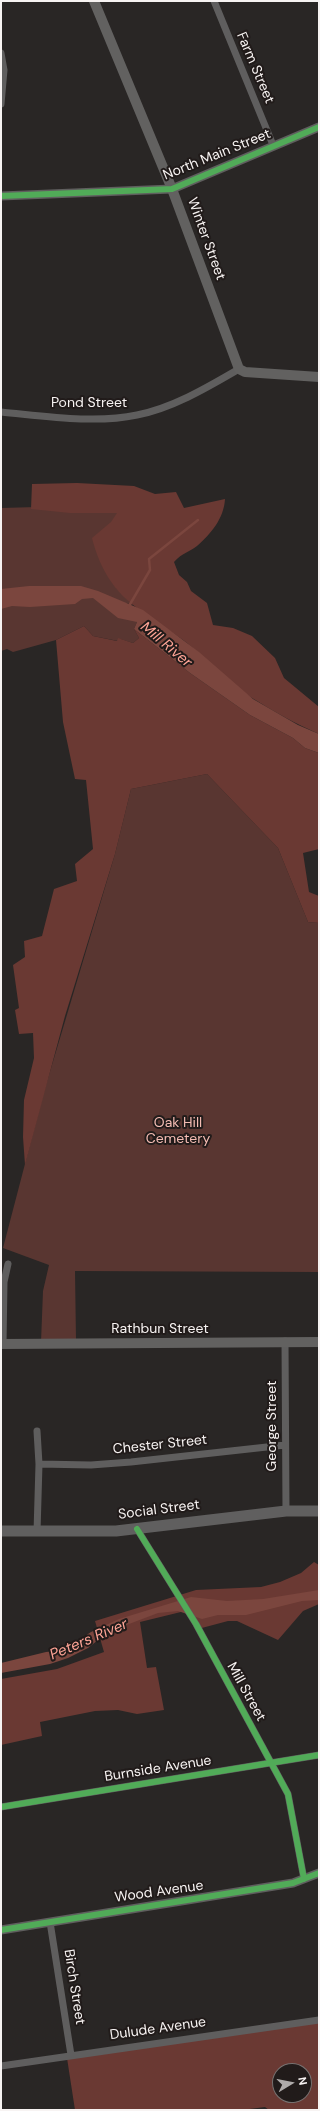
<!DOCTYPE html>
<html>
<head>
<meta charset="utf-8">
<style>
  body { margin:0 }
  #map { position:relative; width:320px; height:2111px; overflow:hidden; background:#292625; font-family:"DM Sans",sans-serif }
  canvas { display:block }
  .frame { position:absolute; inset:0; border:2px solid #f7f3f2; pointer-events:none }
  .north { position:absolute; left:272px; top:2063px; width:40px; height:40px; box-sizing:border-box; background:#211b1a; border:1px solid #777170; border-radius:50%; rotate:80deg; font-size:11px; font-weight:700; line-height:16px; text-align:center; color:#f7f3f2 }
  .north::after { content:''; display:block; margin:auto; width:14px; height:18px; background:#afabaa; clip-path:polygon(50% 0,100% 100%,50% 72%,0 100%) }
</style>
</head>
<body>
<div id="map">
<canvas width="320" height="2111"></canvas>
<div class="frame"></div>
<div class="north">N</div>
</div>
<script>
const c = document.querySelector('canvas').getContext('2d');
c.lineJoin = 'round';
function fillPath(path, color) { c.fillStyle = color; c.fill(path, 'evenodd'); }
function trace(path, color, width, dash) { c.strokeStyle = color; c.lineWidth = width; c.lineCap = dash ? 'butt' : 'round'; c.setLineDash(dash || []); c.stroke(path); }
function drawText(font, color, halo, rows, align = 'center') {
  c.font = font + ' "DM Sans",sans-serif'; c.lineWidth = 4; c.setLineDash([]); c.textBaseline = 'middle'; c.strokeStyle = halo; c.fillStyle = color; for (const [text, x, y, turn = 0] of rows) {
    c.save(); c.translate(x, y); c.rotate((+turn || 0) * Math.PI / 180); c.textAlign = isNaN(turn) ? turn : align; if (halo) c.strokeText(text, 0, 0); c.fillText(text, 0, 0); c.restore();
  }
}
fillPath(new Path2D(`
  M37,507l81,6 -2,75 17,17 -7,-2 11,19 -3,7 5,9 -6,5 -13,-4 -2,2 -25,-5 -9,-10 -28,14 -43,12 -6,-3 -6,2v-143z
  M207,774l71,74 30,74 11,1v349l-244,-1 1,69 -35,2 2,-51 6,-26 -46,-17 40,-153 72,-241 16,-65z`), '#593631');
fillPath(new Path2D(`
  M77,483l57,3 21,8 21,-2 8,16 41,-9c-1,19 -14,35 -28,47 -9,7 -14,6 -23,16l5,13 8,7 4,9 16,12 6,22 20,3 19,8 23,22 9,20 35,29v27c-23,-10 -46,-23 -67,-36 -24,-15 -43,-38 -65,-55 -23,-18 -59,-36 -75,-60 -10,-14 -16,-29 -20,-45l19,-16 6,-9h-47l-39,-4 1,-25z
  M84,626l9,10 24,5 1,-3 15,5 6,-5 -5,-9 56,44 60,42 43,23 12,10 14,5v96l-16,4 6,39 10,4v27l-11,-1 -30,-74 -71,-74 -76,15 -16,65 -50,162 -40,149 -2,-28 1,-37 10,-42 -1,-25 -14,1 -4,-24 4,-2 -6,-43 12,-8 -1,-16 18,-5 12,-47 23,-8 -2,-17 18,-15 -7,-69 -11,-1 -12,-57 -7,-82z
  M314,1562l5,3v39l-16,7 -25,29 -41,-19h-9l-30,8 -13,-18 -45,11 7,46 9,-1 8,43 -27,4 -19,-4 -23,1 -55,11 2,14 -41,9v-66l56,-10 47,-17 -9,-31 101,-31 65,-3 19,-5 21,-9z
  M319,2020v90h-50l-4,-3 -23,3h-167l-8,-52zM280,2071h24v24h-24z`), '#6a3933');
fillPath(new Path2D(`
  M29,586h52l17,5 45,19 56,42 54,47 45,26 21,9v19l-14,-5 -12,-10 -43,-23 -60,-42 -56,-44 3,-7 -19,-4 -25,-20 -11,1 -7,5 -45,3 -18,-1 -11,3v-20z
  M319,1590v10l-17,1 -56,14h-28l-16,4 -24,-8 -20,2 -50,19 -20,16 -20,10 -18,6 -49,9v-10l45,-11 18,-2 27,-18 28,-13 72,-22 36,4 36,-2z`), '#7b463e');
trace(new Path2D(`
  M129,606l21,-36 -1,-11 49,-39`), '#7b463e', 2.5);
trace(new Path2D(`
  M214,1l59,144
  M1,53l3,17 -3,34
  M1,412c43,4 94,12 136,3 36,-7 71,-28 102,-46
  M285,1341l1,170
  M3,1344l1,-62 4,-18
  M37,1431l2,33 -2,68
  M39,1464l52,1 40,-3 154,-17
  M137,1529l59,95 92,170 16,85
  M1,1807l318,-52
  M50,1922l21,133
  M1,2066l318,-46`), '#5f5e5e', 7);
trace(new Path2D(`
  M1,196l171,-7 147,-62
  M1,1930l292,-47 26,-10`), '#5f5e5e', 9);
trace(new Path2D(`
  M94,1l78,188 67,180 6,3 74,5
  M1,1344l318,-2`), '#626160', 10);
trace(new Path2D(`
  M1,1531h115l170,-20h33`), '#605f5f', 11);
trace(new Path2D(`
  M1,196l171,-7 147,-62
  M137,1529l59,95 92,170 16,85
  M1,1807l318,-52
  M1,1930l292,-47 26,-10`), '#51ab58', 6);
drawText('14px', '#f7f3f2', '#211b1a', [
  ["Farm Street",255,68,67],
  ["North Main Street",217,155,-22],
  ["Winter Street",206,239,70],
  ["Pond Street",89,403],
  ["Rathbun Street",160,1329],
  ["George Street",272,1426,-90],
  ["Chester Street",160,1445,-6],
  ["Social Street",159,1510,-7],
  ["Mill Street",246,1692,61],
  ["Burnside Avenue",158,1769,-9],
  ["Wood Avenue",159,1892,-8],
  ["Birch Street",74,1987,81],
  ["Dulude Avenue",158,2029,-8]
]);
drawText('14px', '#f4bcb3', '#211b1a', [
  ["Oak Hill",178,1123],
  ["Cemetery",178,1139]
]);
drawText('italic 15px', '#fea496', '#211b1a', [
  ["Mill River",166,645,40],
  ["Peters River",89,1640,-23]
]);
</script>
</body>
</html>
